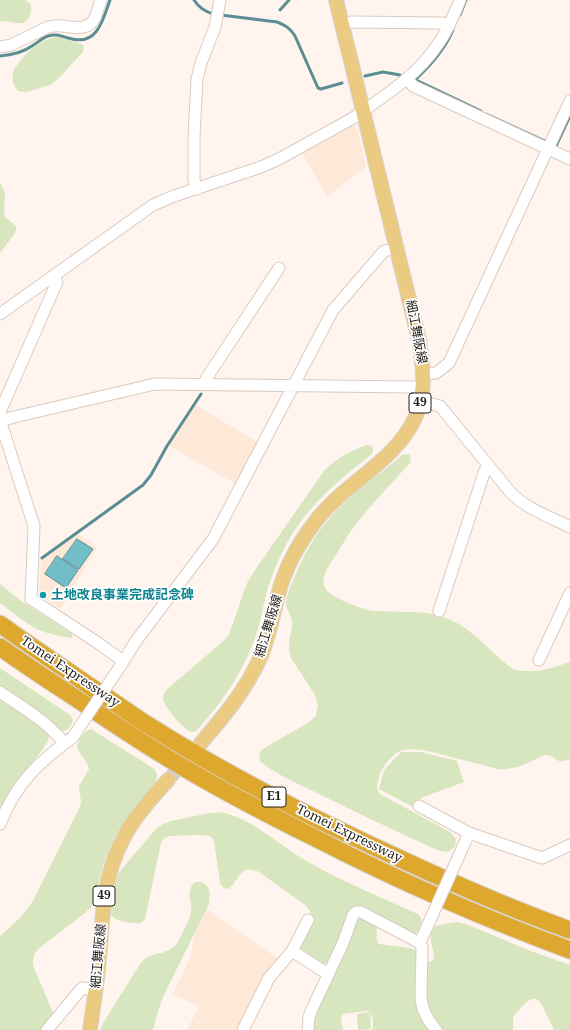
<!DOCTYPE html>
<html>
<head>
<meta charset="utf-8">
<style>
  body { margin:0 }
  canvas { display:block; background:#fff5ee }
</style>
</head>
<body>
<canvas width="570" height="1030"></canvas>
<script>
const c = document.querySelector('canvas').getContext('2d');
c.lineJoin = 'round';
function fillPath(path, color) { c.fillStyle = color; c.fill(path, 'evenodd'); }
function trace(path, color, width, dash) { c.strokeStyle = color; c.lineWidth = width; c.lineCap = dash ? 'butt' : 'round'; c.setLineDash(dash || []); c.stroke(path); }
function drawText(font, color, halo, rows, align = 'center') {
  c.font = font + ' "Noto Serif","Noto Sans JP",serif'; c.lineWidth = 3.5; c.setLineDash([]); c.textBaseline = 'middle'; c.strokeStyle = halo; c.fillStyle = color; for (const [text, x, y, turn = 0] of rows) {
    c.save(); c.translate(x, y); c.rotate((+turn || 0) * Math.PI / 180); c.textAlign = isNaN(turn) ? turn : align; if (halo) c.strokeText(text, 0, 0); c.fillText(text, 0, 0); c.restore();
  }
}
fillPath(new Path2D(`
  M352,125l5,2 9,39 -39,31 -25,-44z
  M196,405l63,38 -21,42 -69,-39z
  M78,534l19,14 -37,61 -21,-14 2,-34z
  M206,909l74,51 -40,70h-53l12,-24 -26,-12 17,-36 5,-26z`), '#fee8d7');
fillPath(new Path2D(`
  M0,0h25c2,1 4,2 5,4 4,5 -1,17 -7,19 -7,1 -16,-2 -23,-2z
  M55,37l7,1 20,6 2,3 -1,5 -25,27 -8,6 -23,7 -9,-1c-4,-5 -7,-11 -5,-18 0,-3 3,-6 4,-8 9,-13 23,-24 38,-28z
  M0,182l5,12 -1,17 1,6 11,9v4l-1,3 -15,20z
  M366,445h4l3,3v3l-1,3c-33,26 -64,51 -85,89 -8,15 -15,31 -20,48 -4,15 -6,31 -12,47 -12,35 -33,64 -57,91 -2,2 -3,3 -6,3 -8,-1 -28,-26 -29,-33 0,-4 2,-7 3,-9l54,-46 8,-8 4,-10 11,-32 5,-13 7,-11 69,-99c13,-14 24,-18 42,-26z
  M406,454l4,1 1,4 -1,4c-19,21 -39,41 -56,64 -7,9 -12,18 -18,28 -6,9 -16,22 -11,33 5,9 34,20 43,22 26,4 53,-2 78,8 19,7 34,22 49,36 6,5 13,13 21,16 4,1 9,1 13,1 13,1 28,-5 41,-9v97c-17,7 -12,-5 -25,-4 -14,6 -30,16 -47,14 -15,-4 -31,-8 -47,-12 -15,-4 -33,-10 -48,-7 -8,1 -21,17 -23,24 -2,6 -5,15 0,20l70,38 6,7 -1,8 -7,5 -9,-1c-43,-20 -84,-39 -126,-60 -16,-8 -40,-18 -53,-30l-1,-8 5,-5 44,-25 8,-7 2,-11 -3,-10 -24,-37c-5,-14 1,-23 1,-36 0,-6 -5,-11 -6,-17 -1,-8 6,-22 9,-29 9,-23 22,-44 38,-62 20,-21 47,-40 69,-59z
  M0,584l21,17 51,33 1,3 -3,1c-10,-2 -21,-4 -31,-8 -12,-5 -28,-19 -39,-27z
  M0,668l70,47 3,5c-2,6 -6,13 -13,10l-25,-20 -35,-24z
  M0,696l49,37v5l-2,5 -33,45 -14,27z
  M91,729l62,39c5,5 5,9 2,15l-24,28 -16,25 -12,29 -8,33 -3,8 -7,7 -47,36c-5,7 -6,11 -4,19l18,42 1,5 -9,15h-44v-94c15,-13 24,-21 34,-37l46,-92 1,-4 -2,-17 10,-17c-1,-9 -11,-14 -12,-23 2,-6 7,-15 14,-17z
  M401,752h20l36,9 7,21 -43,16 -6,10 -36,-19 5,-19z
  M220,812c32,6 57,32 85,48 36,21 75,37 113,54 7,6 3,17 -5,20l-50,-26 -33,52 -3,3 -5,1 -22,-14 -1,-4 12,-26 -1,-9 -5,-6 -46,-33c-5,-2 -10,-4 -15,-1 -8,4 -14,29 -24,12l-6,-42 -4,-5 -8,-1 -32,1c-5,1 -7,3 -9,7l-16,76c-2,2 -3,3 -5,4 -6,1 -24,-2 -27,-6 -2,-2 -2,-3 -2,-6l4,-28 3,-9 7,-9 31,-36 7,-5 8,-3 39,-8z
  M195,882c15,-1 16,10 14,22l-44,89 -5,12 -7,25h-53l3,-7 37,-59c2,-2 4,-5 6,-6 10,-6 24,-4 31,-15 4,-7 13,-24 14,-31 2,-12 -7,-19 4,-30z
  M360,917c4,2 12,4 15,8 4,4 -1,13 4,19l31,4 5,2 2,3 15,77h-60c2,-5 1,-14 -3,-18l-2,-1 -24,3 -2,4 2,12h-31l1,-12 44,-100z
  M458,922l8,2 62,26 42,15v65h-16l-13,-27c-3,-3 -5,-5 -9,-4 -5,1 -16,14 -19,18v13h-73l-15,-25 2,-42 6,-3 1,-2c0,-13 -8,-19 1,-32l15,-3z
  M370,1012l1,17 -13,1 -1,-16z`), '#d8e6c0');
const water = new Path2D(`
  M77,539l16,10 -14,20 -16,-10z
  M57,556l21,14 -12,18 -21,-14z`);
fillPath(water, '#71bec8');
trace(water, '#5a8e94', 1);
trace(new Path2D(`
  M194,0c5,8 11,12 20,14
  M280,10l9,-10
  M221,15l56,7c8,3 13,6 18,14l23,52 3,1 21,-6
  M460,15l6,-15
  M453,30c-8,19 -22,35 -37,49h-2l2,1 65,31
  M0,56c12,-1 22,-3 32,-10 5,-3 10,-8 16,-10 9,-3 15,1 24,3 26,6 31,-20 38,-39
  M365,76l18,-4 17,3
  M486,114l59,27
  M555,146h1l14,-30
  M42,558l101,-73 8,-10 16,-29 34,-52`), '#5a8e94', 3);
trace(new Path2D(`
  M168,780l31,-35`), '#d3cac4', 14, [14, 7]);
const minor = new Path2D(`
  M342,24l9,-2 92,1 6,3
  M0,47l11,-2 37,-18c5,-1 9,-2 13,-1 13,1 26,6 34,-8 2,-6 4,-12 6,-18
  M407,79l6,7 157,73
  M197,189l-3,-9v-43l3,-58 4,-16 14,-36 5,-27
  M0,314l153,-109 21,-9 87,-29 18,-8 74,-41c31,-22 64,-42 85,-74 10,-14 16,-29 22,-44
  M423,374l13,-1 13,-10 121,-262
  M205,385l1,-6 73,-111
  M420,401l20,5 71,87c16,16 39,24 59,34
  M0,412l57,-130 -4,-6
  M0,420l34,106 -3,73 67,44 25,18
  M0,421l14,-4 141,-33 257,3 11,1
  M439,611l46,-141 4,-3
  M539,660l31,-67
  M119,668l17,-27 77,-102 120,-229 51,-59 13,-3
  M0,692c22,15 48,30 64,51
  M419,806l50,27 73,25 28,-13
  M0,824c16,-41 38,-61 73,-87
  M420,943l2,4 -1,51c1,13 7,22 15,32
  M292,951l36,23
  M47,1030l35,-42 14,2
  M243,1030l26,-52 23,-27 16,-31
  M308,1030l1,-13 3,-8 31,-66 10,-28c2,-3 4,-4 8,-3l59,31 2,-5`);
const major = new Path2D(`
  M201,743c24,-28 45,-53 60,-87 8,-20 12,-41 17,-61 7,-27 20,-51 37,-73 29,-39 80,-60 100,-104 11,-25 9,-51 4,-78l-83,-340
  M90,1030c3,-23 7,-46 9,-70 4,-42 3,-80 23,-119 11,-23 29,-42 46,-61`);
const highway = new Path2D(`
  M0,624c30,22 61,42 91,63 17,11 34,23 52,35 83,53 172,98 262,139 54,25 109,49 165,69
  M0,647c29,21 59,40 89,60 34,23 69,46 104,66 41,24 82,45 124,66 82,42 166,79 253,111`);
trace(minor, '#dacbbf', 13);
trace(major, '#d8d6d6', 16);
trace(highway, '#d8d6d6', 19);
trace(minor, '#fff', 11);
trace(major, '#ebca82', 14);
trace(highway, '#dea72e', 17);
const minorBridge = new Path2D(`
  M73,737l46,-69
  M422,938l44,-98`);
trace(minorBridge, '#dacbbf', 13, []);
trace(minorBridge, '#fff', 11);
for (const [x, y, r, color] of [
  [43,595,4,"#0f9aa8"]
]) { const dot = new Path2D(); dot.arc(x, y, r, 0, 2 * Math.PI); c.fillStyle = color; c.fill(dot); trace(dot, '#fff', 1.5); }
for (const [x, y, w] of [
  [420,403,22],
  [274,797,24],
  [104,896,22]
]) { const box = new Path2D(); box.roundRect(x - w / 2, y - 10, w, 20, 3); c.fillStyle = '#fff'; c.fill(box); trace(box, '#241e1a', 1); }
drawText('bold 12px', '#241e1a', null, [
  ["49",420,403],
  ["E1",274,797],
  ["49",104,896]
]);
drawText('13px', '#241e1a', '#fff', [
  ["細江舞阪線",416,332,79],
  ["細江舞阪線",269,626,-73],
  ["Tomei Expressway",70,672,34],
  ["Tomei Expressway",349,834,26],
  ["細江舞阪線",99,956,-85]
]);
drawText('bold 13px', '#0d838f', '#fff', [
  ["土地改良事業完成記念碑",51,595]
], 'left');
</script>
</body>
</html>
